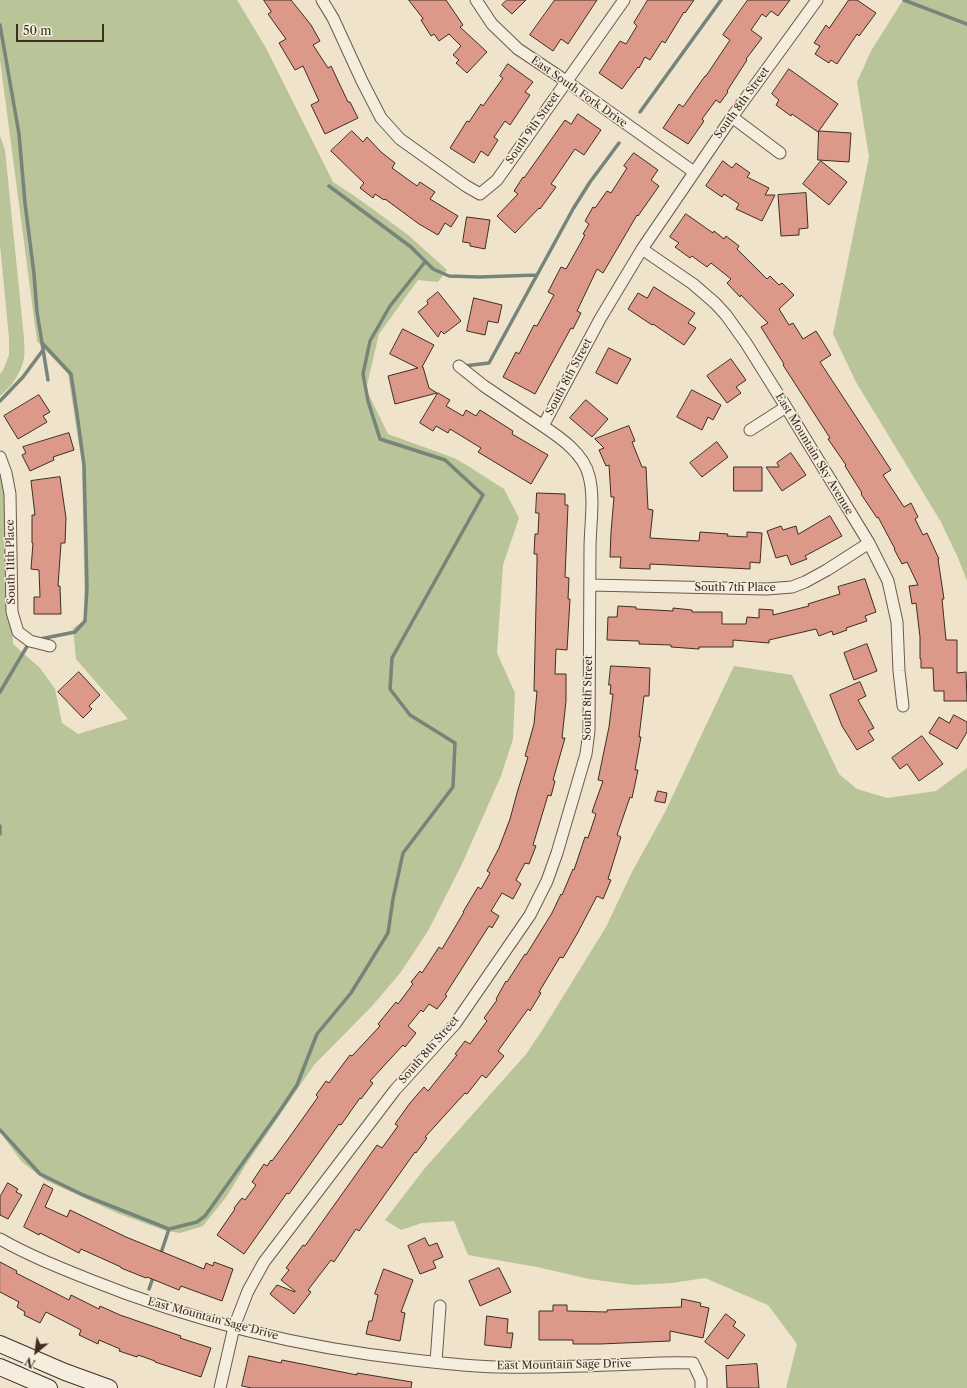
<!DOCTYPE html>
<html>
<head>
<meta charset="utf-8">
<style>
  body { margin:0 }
  #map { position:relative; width:967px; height:1388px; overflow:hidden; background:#f0e3cb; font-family:"Libre Caslon Text",serif }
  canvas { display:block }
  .north { position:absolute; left:16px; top:1332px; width:40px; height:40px; -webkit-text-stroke:3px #f5eddd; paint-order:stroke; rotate:209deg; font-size:11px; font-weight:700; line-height:16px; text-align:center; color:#3f2d23 }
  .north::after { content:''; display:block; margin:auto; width:14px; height:18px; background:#3f2d23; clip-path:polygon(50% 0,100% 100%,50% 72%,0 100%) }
  .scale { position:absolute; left:16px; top:24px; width:88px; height:18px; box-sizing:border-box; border:2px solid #3f2d23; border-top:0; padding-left:5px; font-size:12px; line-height:14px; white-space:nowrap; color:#3f2d23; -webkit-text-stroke:3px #f5eddd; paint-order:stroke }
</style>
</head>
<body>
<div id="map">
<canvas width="967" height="1388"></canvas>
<div class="north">N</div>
<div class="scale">50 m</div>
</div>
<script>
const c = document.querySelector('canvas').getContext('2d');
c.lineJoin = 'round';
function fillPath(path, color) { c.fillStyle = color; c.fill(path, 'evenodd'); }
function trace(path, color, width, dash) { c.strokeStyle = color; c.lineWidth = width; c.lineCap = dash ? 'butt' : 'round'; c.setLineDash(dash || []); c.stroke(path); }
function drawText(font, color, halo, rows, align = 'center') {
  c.font = font + ' "Libre Caslon Text",serif'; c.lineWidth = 3; c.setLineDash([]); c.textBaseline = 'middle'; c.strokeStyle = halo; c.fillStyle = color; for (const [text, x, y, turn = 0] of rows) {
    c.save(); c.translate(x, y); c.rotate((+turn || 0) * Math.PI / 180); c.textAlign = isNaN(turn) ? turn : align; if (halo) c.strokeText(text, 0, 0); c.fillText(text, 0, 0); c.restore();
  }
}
fillPath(new Path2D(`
  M0,0h237l29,48 67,134 23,15 51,37 40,36 -9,12 -20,-2 -39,54 -13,55 22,45 66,24 14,8 36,23 15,29 -16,47 -6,88 18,40 -2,46 -12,37 -39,88 -34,67 -27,41 -28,33 -59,60 -67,98 -20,33 -24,30 -23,7 -14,-2 -49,-18 -72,-33 -23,-18 -22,-30v-675l6,16 7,171 27,24 15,21 7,34 16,11 50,-15 -52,-60 -3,-31 12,-8 -3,-156 -14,-90 -31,-33 -37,-281z
  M903,0h64v581l-9,-23 -17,-36 -85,-140 -23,-48 36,-177 -12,-75 14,-31z
  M0,136l5,14 19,188c0,6 1,13 0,20 -2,13 -13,30 -24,38v-22l3,-4 6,-15v-17l-9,-93z
  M734,666l58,9 47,99 18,15 30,9 49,-7 31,-23v620h-181l11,-44 -29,-39 -63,-27 -33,5 -38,2 -45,-6 -52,-12 -69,-12 -14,-34 -32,2 -21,7 -16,-10 40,-52 102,-115 16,-24 63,-102 26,-55 33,-60z`), '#b9c498');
trace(new Path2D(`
  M904,0l63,24
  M0,25l19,109 6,69 9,71 3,38 11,68
  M640,112l81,-112
  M329,186l82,61 22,22 16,7 30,1 58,-2
  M464,366l25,-3 84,-154 17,-27 29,-39
  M0,401l23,-24 20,-27
  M40,639l35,-7 10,-11 2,-34 -3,-122 -7,-51 -6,-40 -29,-31
  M0,692l29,-49
  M0,826v8
  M0,1130l40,44 43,21 86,34 -9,27
  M169,1229l28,-7 8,-6 74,-104 18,-27 20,-51 34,-41 37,-60 5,-34 10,-46 50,-66 2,-44 -45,-28 -20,-26 2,-31 91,-163 -38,-35 -65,-21 -12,-38 -5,-27 7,-33 20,-35 35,-44
  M149,1289l5,-14`), '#768479', 3.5);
const building = new Path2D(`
  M264,0h27l20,25 9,16 -7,4 15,23 3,-2 17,36h2l8,16 -33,16 -14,-29 8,-4 -16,-35 -8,4 -16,-27 7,-4 -18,-25 3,-2z
  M409,0h37l17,25 -3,2 27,25 -20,21 -11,-10 3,-3 -6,-5 8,-9 -12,-12 -10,7 -5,-7 -3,2 -10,-16 2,-1z
  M507,0h19l-14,14 -10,-9z
  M555,0h42l-29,44 -7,-5 -8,12 -23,-16z
  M648,0h46l-9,13 -1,-1 -19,31 -3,-2 -12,19 -5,-3 -6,11 -1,-1 -16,22 -23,-16 21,-32 6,3 11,-18 -3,-3z
  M748,0h42l-12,16 -7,-5 -5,6 -4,-3 -11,16 11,8 -16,21 1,1 -20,31 1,1 -8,11 -4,-3 -14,19 2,2 -16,23 -25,-16 16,-24 4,3 22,-31h1l24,-36 -7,-5z
  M849,0h8l19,13 -17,23 -2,-2 -20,30 -6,-4 -2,3 -14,-9 5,-8 -6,-3 12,-18 3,3z
  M508,64l25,18 -8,10 5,3 -20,30 -5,-4 -11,16 4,3 -10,16 -7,-5 -7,12 -24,-15 17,-27 2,1 12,-18 2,2 20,-28 -3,-2z
  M789,69l49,35 -20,28 -26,-18 -1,2 -15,-11 3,-5 -7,-6z
  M578,114l23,16 -17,25 -9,-6 -24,35 5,3 -16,22 -1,-1 -24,25 -18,-17 21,-22 -4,-3 9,-14 1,1 41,-58 6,4z
  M352,131l11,11 4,-5 14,15 14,11 -3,5 25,18 3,-4 15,10 -5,7 28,17 -7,11 -6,-4 -7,12 -19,-11 -34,-25 -1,1 -9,-6 -2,4 -13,-10 4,-5 -33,-32z
  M819,131l32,2 -2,29 -31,-2z
  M634,153l24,17 -7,10 8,6 -21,30 -1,-1 -34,58 -6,-4 -20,42 4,2 -8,16 -2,-1 -36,66 -32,-17 13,-25 3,2 15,-29 3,1 17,-31 -6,-3 13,-25 5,2 19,-34 -2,-1 6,-10 -4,-3 8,-14 2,1 12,-17 4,2 16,-25 -3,-2z
  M723,161l9,7 4,-5 14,10 -3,4 22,11 -4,7h10l-13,26 -26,-12 3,-5 -15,-10 -2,3 -16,-11z
  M821,161l26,21 -18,23 -26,-21z
  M806,193l2,35 -9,1v6l-18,1 -3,-41z
  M686,214l27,19 1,-2 10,8 2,-3 13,10 -2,3 30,30 3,-3 9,9 3,-2 12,12 -15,14 10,16 4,-2 10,16 13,-8 15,24 -11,7 71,108 -8,5 21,32 7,-4 7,14 -3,2 8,16 4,-2 12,26h-1l6,40h-2l4,41h11v33l9,-1 1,29h-23v-10h-10l-1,-23h-12v-9h-1v-22l-4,-34 -4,1 -3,-18 9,-1 -11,-23 -5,2 -8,-15h1l-17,-32 -1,1 -16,-24 1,-1 -17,-27 1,-1 -18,-26 2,-1 -47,-73 1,-1 -23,-37 7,-4 -27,-28 -1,2 -13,-14 4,-4 -20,-16 -4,4 -15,-11 -2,2 -15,-11 4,-4 -9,-6z
  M467,217l23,3 -5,29 -15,-3v-3l-7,-1z
  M654,287l41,26 -7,10 8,5 -12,17 -31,-21 -1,1 -24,-16 10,-16 9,5z
  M438,292l23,29 -17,13 -3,-3 -3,6 -20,-25 10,-8 -1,-3z
  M474,298l28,7 -4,18 -10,-2 -3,14 -18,-4z
  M403,329l31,16 -12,22h1l6,21 8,5 -42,11 -7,-28 30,-8 -28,-14z
  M609,348l22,11 -14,25 -21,-11z
  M731,359l15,21 -10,7 5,6 -14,10 -20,-27z
  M692,390l29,15 -8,15 -5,-3 -6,13 -25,-13z
  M438,393l12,7 -4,6 17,10 3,-6 10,6 4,-6 33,21 -1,3 36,21 -17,29 -53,-32 3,-4 -31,-19 -2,4 -12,-7 -3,5 -13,-8z
  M39,395l11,17 -7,4 4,6 -29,17 -14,-23z
  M586,400l22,19 -16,18 -22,-19z
  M629,426l6,15 -3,1 10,25h4l2,42 5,1 -3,28 49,3 1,-9 28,2 -1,2 20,1v-5l15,1 -2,30 -10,-1v7l-100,-5v5l-30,-1 1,-11h-11l1,-25 3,-35h-3l-2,-32 -3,1 -7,-16 5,-2 -9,-9z
  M69,433l5,17 -21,7 1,3 -24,11 -8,-16 4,-2 -3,-6z
  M717,442l11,15 -26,20 -12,-14z
  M791,453l15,22 -24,16 -16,-24h13l-2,-4z
  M734,467h28v24h-28z
  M60,477l6,41 -1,25h-4l-3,43h2l1,28h-27v-17h6l-1,-27 -8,-1 2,-26h-1v-28h3l-4,-34z
  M537,493l28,1v11h3l-3,72 4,1 -1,21h2l-3,51 -11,-1 -1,25h11v27l-4,37h3l-12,42 2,1 -4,15 -3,-1 -15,50 3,1 -7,18 -4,-1 -9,17 5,4 -8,15 -11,-6 -11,18 8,5 -7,12 -3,-2 -44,69 2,1 -10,13 -8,-5 -6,8 -2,-2 -13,16 8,7 -11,14 -2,-2 -33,36 3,2 -12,16 -1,-1 -19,27 -2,-1 -50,70 -2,-1 -43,61 -27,-19 18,-26 -1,-1 8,-10 3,2 11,-15 -4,-3 12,-18 3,2 4,-6 1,1 19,-26 27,-38 -2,-2 10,-14 3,2 21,-28 2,1 28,-30 -2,-2 18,-22 2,2 15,-20 -2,-2 9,-11 2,2 17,-26 3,2 22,-37h-1l15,-25 3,2 9,-16 -3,-2 12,-23 11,-29 7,-26 11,-36 -3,-1 9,-32 3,-33h-3l3,-129v-8h-3l1,-20h3l1,-21h-3z
  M830,516l12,20 -37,20 2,3 -16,6 -4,-10 -11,3 -9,-27 14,-5 2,4 13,-4 2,8z
  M865,579l11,33 -11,4 2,5 -21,7 1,2 -14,5 -1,-4 -13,5 -3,-7 -47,11v3l-36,-3v7h-34v2l-28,-2v-2l-32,-1v-3l-32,-1 1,-23h9l1,-11 18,1v2l37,2v-3l19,2v2h30v12h24l1,-7 12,1v-9l14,1v5l36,-9 -1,-2 32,-10 -2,-7z
  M867,644l10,27 -23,9 -10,-27z
  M611,666l39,2 -1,28h-5l-5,41h2l-6,33h3l-6,28 -2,-1 -13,38 4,2 -13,42 3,1 -8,19 -6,-3 -20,38 -14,24 -3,-1 -21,35 2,1 -11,18 -2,-2 -30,42 6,5 -18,22 -4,-3 -15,19 -2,-1 -40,44 2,1 -11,15 -1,-1 -56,79 -3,-2 -22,33 -3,-2 -23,30 3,2 -17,22 -24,-20 7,-9 18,7v-1l-14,-11 8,-10 -3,-2 17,-23 2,1 72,-101 5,3 16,-22 -3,-2 15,-21 14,-16 4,4 29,-36 -2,-1 10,-13 5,3 17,-23 -3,-3 13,-18 -1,-1 10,-18 1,1 18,-28 1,1 26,-42 9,-19 1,1 11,-26 1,1 11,-33 3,1 8,-24 -4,-2 11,-31 -5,-1 11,-53 4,-33h-3l1,-9h-2z
  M79,672l21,23 -11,11 3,3 -9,9 -25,-26z
  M860,682l6,14 -8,4 16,28 -6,3 6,9 -17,10 -15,-24 -12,-31z
  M954,715l13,7v10l-10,17 -28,-16 10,-16 10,6z
  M922,736l21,28 -24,17 -12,-17 -7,5 -8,-11z
  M658,791l9,2 -2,10 -10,-2z
  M8,1183l10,6 -2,3 6,3 -14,24 -8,-4v-18z
  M44,1184l9,5 -8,18 22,10 3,-7 56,27 78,32 2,-6 7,3 1,-4 19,7 -11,32 -41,-15 -2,4 -32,-13 -1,1 -25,-10v-1l-40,-18 -2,4 -39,-20 -1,2 -15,-8z
  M425,1238l4,8 8,-3 6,14 -10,4 3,7 -16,6 -12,-28z
  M0,1262l17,9 -1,2 53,27 2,-5 28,14 1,-3 20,9 61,21 -1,2 31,10 -10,29 -46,-15v-1l-17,-6 -1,2 -18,-6 1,-2 -21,-9 -1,4 -19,-9 2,-5 -35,-18 -6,11 -16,-8 1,-3 -8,-5 2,-5 -19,-10z
  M499,1268l12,24 -31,14 -11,-25z
  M384,1269l29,11 -12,32 4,1 -5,28 -34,-7 3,-13h3l6,-26 -3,-1z
  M682,1299l19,4 -1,3 9,2 -6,30 -33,-7v10l-70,3h-27v-4h-34v-29h14v-6h14v6l40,1v-2l74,-3z
  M726,1314l10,8 -3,4 12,9 -17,24 -23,-17z
  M487,1316l21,3 -1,14h6l-2,15 -26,-3z
  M249,1356l32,7 1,-3 75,15v-2l55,9 -1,6h-159l-10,-2z
  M757,1364l2,24h-32l-1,-22z`);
fillPath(building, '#dc9989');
trace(building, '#3f2d23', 1);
const street = new Path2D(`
  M322,0l11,18 29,63 19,37 19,21 66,47 14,8 17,-14 127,-180
  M476,0l16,24 26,25 48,32 128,91
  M732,117l48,36
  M642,249l51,35 22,19 11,12 20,28 40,64 83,136 19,38 9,41 2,49 4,35
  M459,366l25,20 59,40
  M750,430l36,-23
  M0,457l6,16 4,21 2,118 6,20 12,9 20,5
  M590,585l177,4 25,-2 13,-5 22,-12 42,-27
  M0,1239c28,16 58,28 88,40 104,42 214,69 326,81 29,3 59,7 89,7 44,1 88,-1 133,-3 19,-1 38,-2 57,-1l8,17v8
  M436,1362l4,-56
  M220,1388l14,-61 14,-36 16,-29 131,-172 60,-66 75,-109 17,-34 10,-28 29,-99 3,-23c0,-61 1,-122 1,-182 0,-24 5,-50 -1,-73 -5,-22 -28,-38 -46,-50l57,-107 42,-70 90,-132 85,-117`);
const secondary = new Path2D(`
  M0,1344l65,28 44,16
  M0,1367l49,21`);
trace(street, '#6b5a4d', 13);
trace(secondary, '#3f2d23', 18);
trace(street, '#f5eddd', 11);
trace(secondary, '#f5eddd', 16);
drawText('11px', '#3f2d23', '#f5eddd', [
  ["East South Fork Drive",579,92,35],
  ["South 8th Street",742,103,-54],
  ["South 9th Street",533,128,-55],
  ["South 8th Street",569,377,-62],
  ["East Mountain Sky Avenue",814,454,59],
  ["South 11th Place",11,562,-91],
  ["South 7th Place",735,588],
  ["South 8th Street",588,698,-89],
  ["South 8th Street",429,1050,-49],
  ["East Mountain Sage Drive",213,1319,15],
  ["East Mountain Sage Drive",564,1365,-1]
]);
</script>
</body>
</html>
